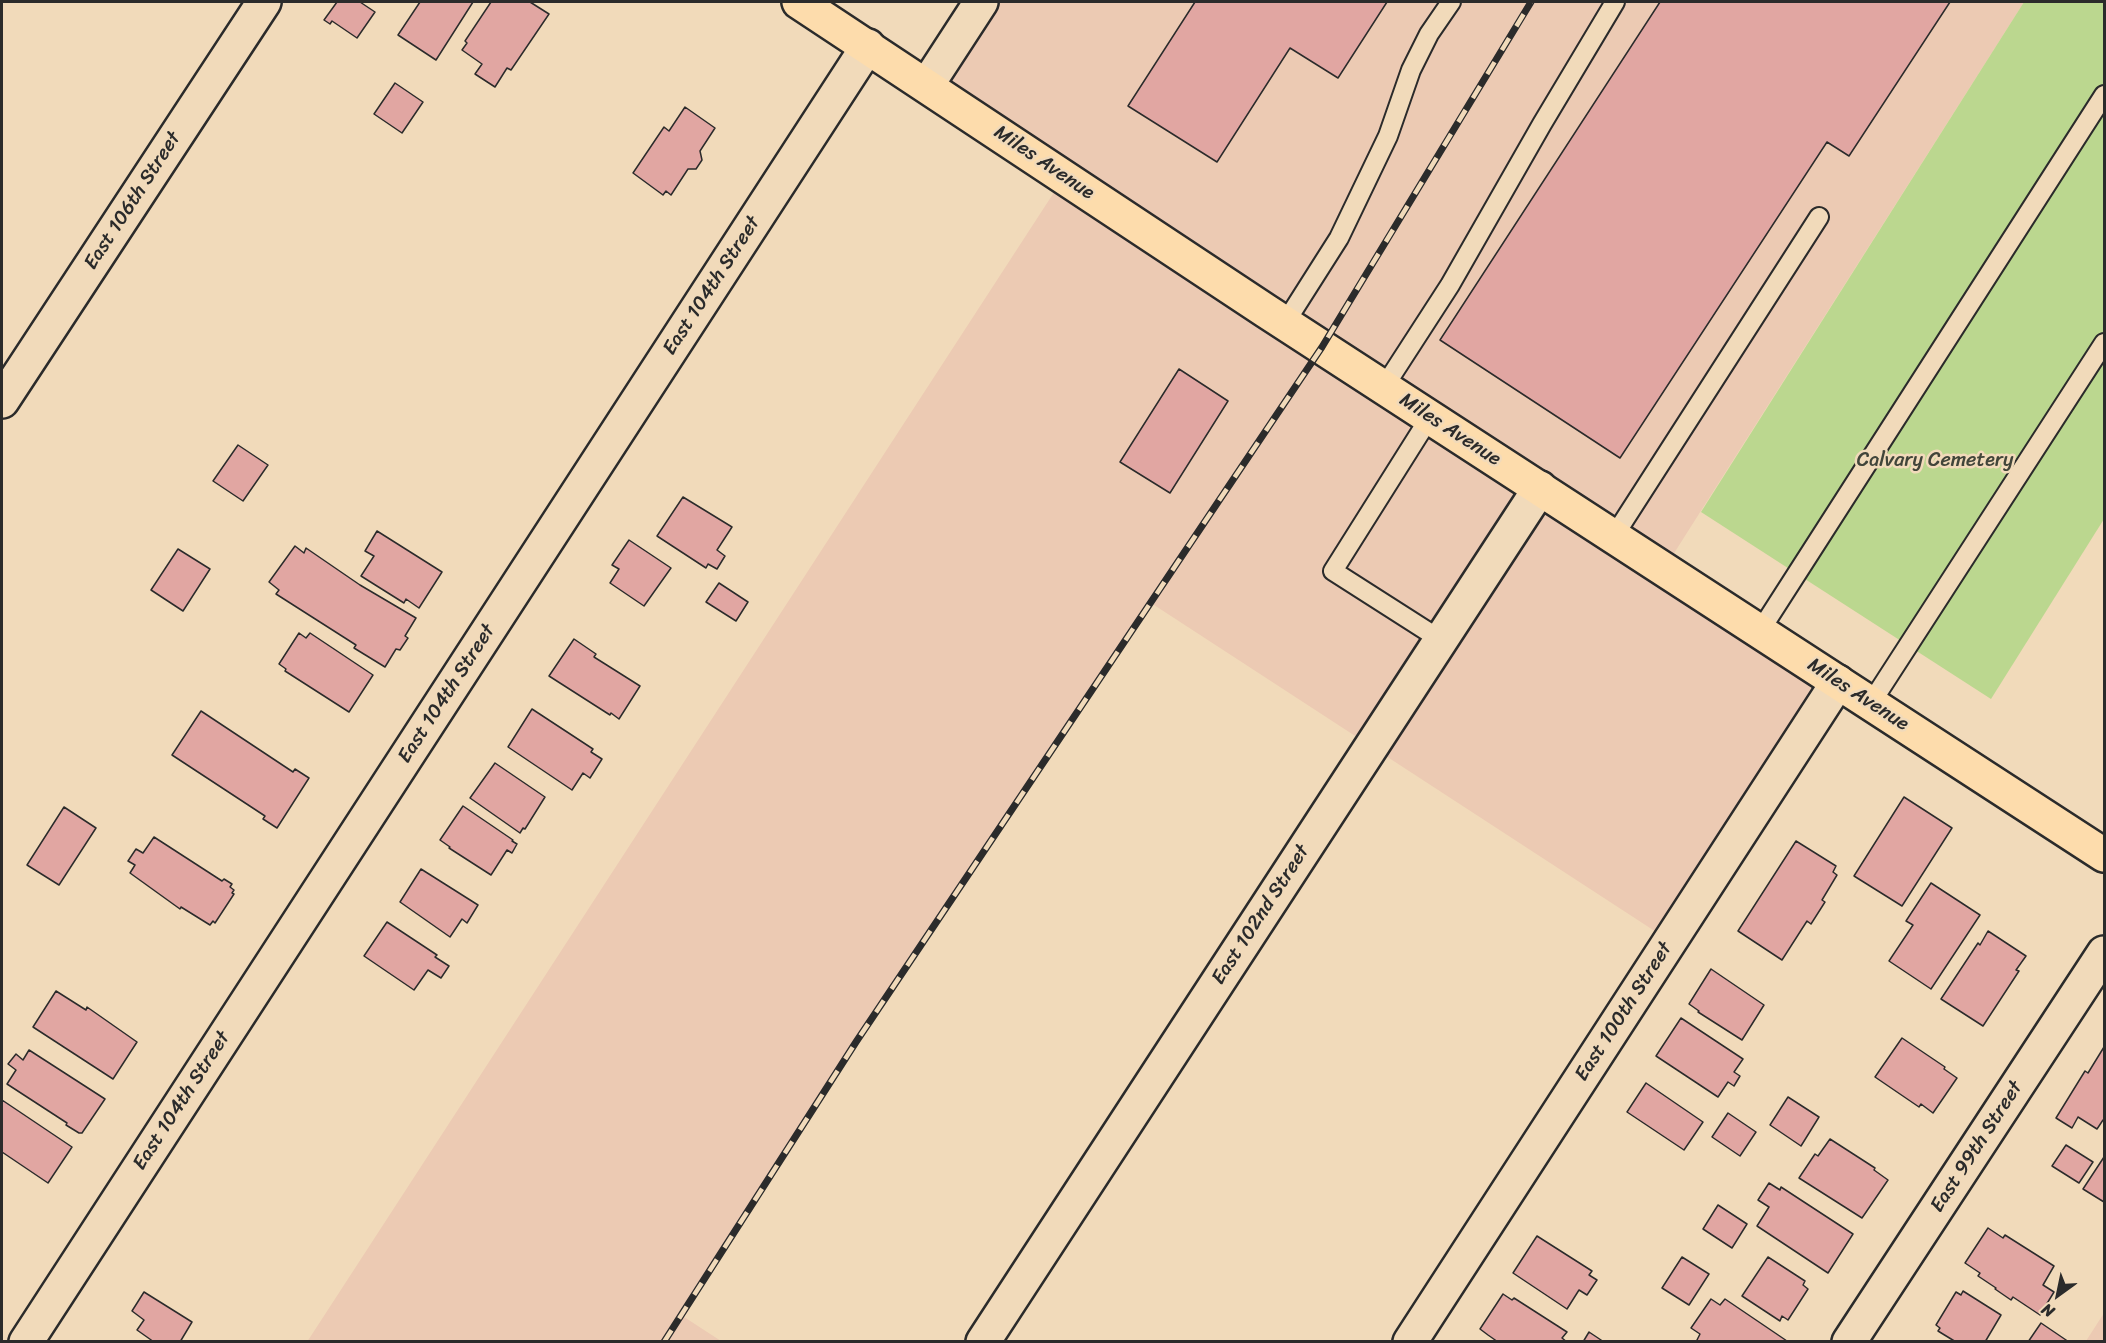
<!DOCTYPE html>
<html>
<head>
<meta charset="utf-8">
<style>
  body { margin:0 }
  #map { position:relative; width:2106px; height:1343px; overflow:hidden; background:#f1daba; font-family:Sriracha,sans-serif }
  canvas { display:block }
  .frame { position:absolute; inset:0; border:3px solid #2b2b2b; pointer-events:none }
  .north { position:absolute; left:2028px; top:1265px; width:60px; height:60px; -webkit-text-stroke:4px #f1daba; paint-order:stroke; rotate:213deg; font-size:16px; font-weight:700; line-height:24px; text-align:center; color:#2b2b2b }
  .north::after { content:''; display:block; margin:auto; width:21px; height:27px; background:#2b2b2b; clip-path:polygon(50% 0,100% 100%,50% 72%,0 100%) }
</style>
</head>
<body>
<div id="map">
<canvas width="2106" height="1343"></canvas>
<div class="frame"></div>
<div class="north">N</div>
</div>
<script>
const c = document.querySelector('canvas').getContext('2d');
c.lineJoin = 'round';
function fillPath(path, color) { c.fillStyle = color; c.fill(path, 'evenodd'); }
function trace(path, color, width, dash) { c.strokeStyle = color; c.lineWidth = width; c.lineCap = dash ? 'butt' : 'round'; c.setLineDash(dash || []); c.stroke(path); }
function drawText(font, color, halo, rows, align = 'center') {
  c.font = font + ' Sriracha,sans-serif'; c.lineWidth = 5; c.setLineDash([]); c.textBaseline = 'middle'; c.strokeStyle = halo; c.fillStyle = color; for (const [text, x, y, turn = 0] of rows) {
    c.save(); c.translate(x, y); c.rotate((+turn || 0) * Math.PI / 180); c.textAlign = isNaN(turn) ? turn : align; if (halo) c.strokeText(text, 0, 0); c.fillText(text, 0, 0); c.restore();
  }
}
fillPath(new Path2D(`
  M981,2h1043l-360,567 174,113 -168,259 -519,-338 -295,439 -175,273 40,26 -414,1 757,-1165 -137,-92z
  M2104,1313v28h-18z`), '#eccab3');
fillPath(new Path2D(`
  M2024,2h80v517l-113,180 -290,-187z`), '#bbd78f');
const building = new Path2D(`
  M337,2h23l15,10 -18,26 -25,-17 -2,3 -6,-4z
  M420,2h53l-37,58 -38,-25z
  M491,2h39l19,12 -38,56 -4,-2 -12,19 -20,-13 7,-10 -20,-14 5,-7 -2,-2z
  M1195,2h192l-49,76 -48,-30 -73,114 -89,-56z
  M1660,2h290l-101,154 -22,-14 -207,316 -180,-118z
  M395,83l28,19 -21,31 -28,-19z
  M685,107l30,21 -15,23 2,9 -6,9h-8l-17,26 -5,-4 -3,4 -30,-22 31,-46 5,4z
  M1179,369l49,32 -58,92 -50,-31z
  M238,445l30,20 -25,36 -30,-20z
  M683,497l49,30 -15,23 8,6 -8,13 -9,-5 -2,4 -49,-32z
  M377,531l65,41 -23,36 -13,-9 -2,4 -43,-27 13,-20 -9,-5z
  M629,540l42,28 -27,38 -34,-23 9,-14 -7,-4z
  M295,546l9,7 2,-5 54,37 56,33 -11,18 3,2 -8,12 -4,-1 -11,18 -31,-19 2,-3 -80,-51 3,-4 -10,-8z
  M178,549l32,20 -27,42 -32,-21z
  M719,583l29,19 -12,19 -30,-19z
  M299,633l7,5 4,-5 63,42 -24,37 -64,-41 1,-2 -7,-5z
  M574,639l22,15 -2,3 46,29 -21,33 -8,-6 -1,2 -61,-39z
  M532,709l61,40 -2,3 11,7 -12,19 -7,-5 -11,17 -64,-43z
  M201,711l92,61 2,-3 14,9 -32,50 -14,-9 2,-3 -93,-61z
  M495,763l50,34 -20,32 -2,-1 -3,5 -50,-35z
  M1904,797l48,31 -50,78 -48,-30z
  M463,806l50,34 -1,1 5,3 -5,9 -5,-3 -16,25 -42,-27 1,-1 -10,-7z
  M64,807l32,21 -37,57 -32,-20z
  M154,837l68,44 2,-2 8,5 -2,3 4,3 -2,3 2,1 -19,29 -2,-2 -3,4 -29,-18 -1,2 -50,-36 5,-8 -7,-4 8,-12 7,4z
  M1796,841l40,25 -3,6 4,3 -15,25 3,2 -14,22 -4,-3 -25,39 -44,-29z
  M421,869l57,36 -11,18 -5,-4 -12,18 -50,-35z
  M1931,883l49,32 -49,74 -42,-28 24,-36 -7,-4z
  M387,922l50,33 -2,2 14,9 -8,12 -13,-8 -14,20 -50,-34z
  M1988,931l38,25 -10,14 3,1 -36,55 -42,-27 37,-56 2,2z
  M1711,969l53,36 -22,35 -44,-28 1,-1 -10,-7z
  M56,991l30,19 1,-3 50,35 -24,37 -80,-52z
  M1681,1018l62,41 -9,13 6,4 -6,10 -6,-4 -10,15 -62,-41z
  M1902,1038l43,29 -1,2 13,9 -24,35 -12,-9 -2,3 -44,-30z
  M2104,1047v74l-1,-1 -6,9 -19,-12 -6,11 -16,-10 29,-47 3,2z
  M29,1050l76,49 -23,34h-3l-13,-8 1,-2 -60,-39 9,-14 -8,-6 8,-10 7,6z
  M1646,1083l57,39 -19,28 -57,-38z
  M1788,1097l31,20 -18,29 -31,-21z
  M2,1100l70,47 -24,36 -46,-31z
  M1728,1113l28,19 -16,24 -28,-19z
  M1830,1139l45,29 -1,2 14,10 -26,38 -63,-40 16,-24 3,2z
  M2066,1145l27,17 -14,21 -27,-17z
  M2104,1157v45l-21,-13z
  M1769,1183l11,7 1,-3 72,47 -25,39 -71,-47 12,-19 -11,-7z
  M1718,1205l29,19 -15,24 -29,-19z
  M1988,1228l15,10 2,-3 49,31 -11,19 11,7 -14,23 -27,-18 -2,3 -16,-11 1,-1 -18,-12 2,-3 -15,-10z
  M1537,1236l55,35 -3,4 8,5 -10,15 -8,-5 -12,19 -54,-36z
  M1682,1257l27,17 -20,31 -27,-17z
  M1768,1257l37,24 -2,4 5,4 -20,31 -6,-4 -2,5 -38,-25z
  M1963,1291l38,24 -16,27h-29l-18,-11 2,-3 -4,-3 20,-33 5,3z
  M144,1292l48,30 -12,20h-26l-17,-12 7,-10 -12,-9z
  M1503,1294l9,6 2,-2 53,34 -5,6 5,4h-69l-10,-7 -8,-6z
  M1711,1299l9,6 5,-6 62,42 -91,1 4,-8 -9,-6z
  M2041,1323l28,19h-41z
  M1589,1332l15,10h-21z`);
fillPath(building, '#e1a6a2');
trace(building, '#2b2b2b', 1.5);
const service = new Path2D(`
  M1285,323l54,-85 49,-102 23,-66 18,-36 22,-32
  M1384,387l66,-102 92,-161 73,-122
  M1430,417l-97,154 108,69
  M1614,536l205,-319
  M1760,631l344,-536
  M1871,703l233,-360`);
const minor = new Path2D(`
  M927,85l54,-83
  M2,401l262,-399
  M26,1342l842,-1296
  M983,1342l557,-854
  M1410,1342l428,-660
  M1849,1342l255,-389`);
const primary = new Path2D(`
  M799,2l467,309 838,544`);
trace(service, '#2b2b2b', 22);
trace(minor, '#2b2b2b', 38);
trace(primary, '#2b2b2b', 38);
trace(service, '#f1daba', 18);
trace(minor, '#f1daba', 33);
trace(primary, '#fddcac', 33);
const rail = new Path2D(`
  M664,1342l192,-300 466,-695 209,-345`);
trace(rail, '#2b2b2b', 7);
trace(rail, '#f1daba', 4.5, [14]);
drawText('20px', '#2b2b2b', '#f1daba', [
  ["Miles Avenue",1044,163,34],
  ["East 106th Street",133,201,-57],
  ["East 104th Street",712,286,-57],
  ["Miles Avenue",1450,430,33],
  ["East 104th Street",447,694,-57],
  ["Miles Avenue",1858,695,33],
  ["East 102nd Street",1261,915,-57],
  ["East 100th Street",1624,1012,-57],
  ["East 104th Street",182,1101,-57],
  ["East 99th Street",1977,1147,-57]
]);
drawText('20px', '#41453a', '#f1daba', [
  ["Calvary Cemetery",1935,461]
]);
</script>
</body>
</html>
